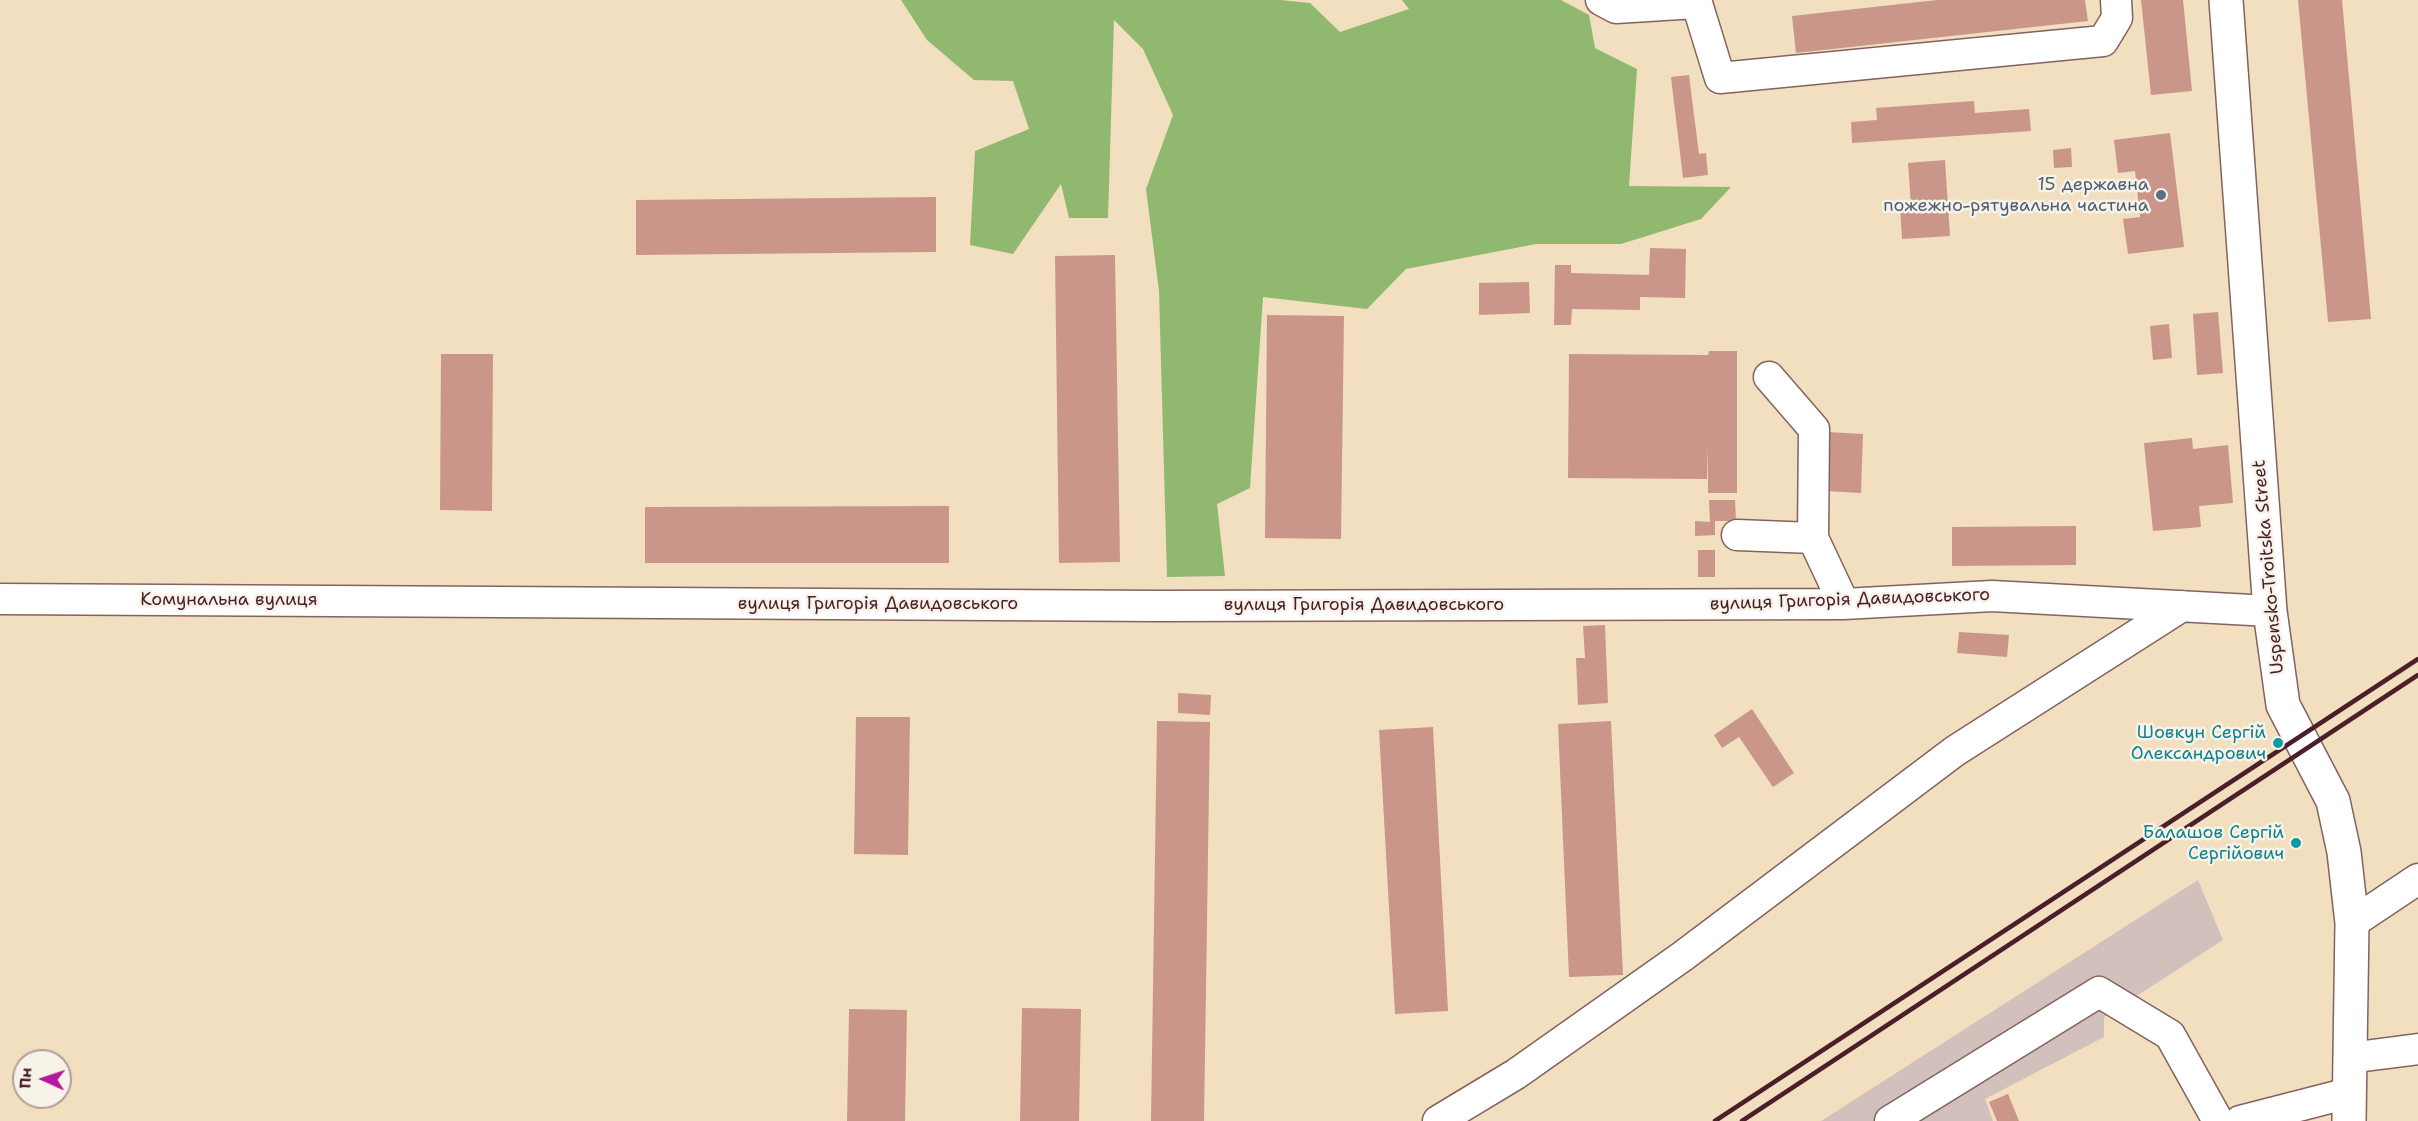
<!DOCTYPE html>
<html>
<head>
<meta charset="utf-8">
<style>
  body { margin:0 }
  #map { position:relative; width:2418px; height:1121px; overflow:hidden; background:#f1dfc0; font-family:"Shantell Sans",sans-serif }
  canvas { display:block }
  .north { position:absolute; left:12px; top:1049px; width:60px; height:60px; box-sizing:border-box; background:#f7f3e8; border:2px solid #b29e9c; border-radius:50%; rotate:273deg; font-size:16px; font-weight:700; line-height:24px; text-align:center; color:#4a1f2b }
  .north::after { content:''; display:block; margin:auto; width:21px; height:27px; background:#b5179e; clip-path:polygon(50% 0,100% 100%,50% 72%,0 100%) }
</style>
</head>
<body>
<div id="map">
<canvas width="2418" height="1121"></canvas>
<div class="north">Пн</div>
</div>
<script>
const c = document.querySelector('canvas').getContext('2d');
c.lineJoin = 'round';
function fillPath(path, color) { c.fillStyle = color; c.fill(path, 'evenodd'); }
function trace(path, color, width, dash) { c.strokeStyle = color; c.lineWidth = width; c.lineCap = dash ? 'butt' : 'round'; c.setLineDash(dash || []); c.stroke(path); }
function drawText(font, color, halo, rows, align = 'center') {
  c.font = font + ' "Shantell Sans",sans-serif'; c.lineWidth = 5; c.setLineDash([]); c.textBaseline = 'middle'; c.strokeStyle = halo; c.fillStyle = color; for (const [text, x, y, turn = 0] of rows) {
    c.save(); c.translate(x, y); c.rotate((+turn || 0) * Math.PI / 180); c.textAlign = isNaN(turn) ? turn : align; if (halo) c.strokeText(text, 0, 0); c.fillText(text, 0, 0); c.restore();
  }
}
fillPath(new Path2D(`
  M2198,880l25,60 -119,77v20l-119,62 8,22h-172z`), '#d1c0bc');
fillPath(new Path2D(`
  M901,0h379l30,3 30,29 69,-23 -7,-9h159l28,15 6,33 42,21 -8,117 102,1 -30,32 -80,25h-85l-130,25 -39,40 -104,-12 -13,191 -33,16 8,72 -58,1 -8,-286 -13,-102 27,-74 -30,-66 -29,-29 -6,198h-39l-8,-34 -48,70 -43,-9 5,-94 54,-22 -16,-48 -39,-1 -47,-40z`), '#90b86e');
fillPath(new Path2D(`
  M1937,0h148l3,21 -292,32 -4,-37z
  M2141,0h42l9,91 -41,4z
  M2298,0h44l29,319 -43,3z
  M1689,75l10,79 7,-1 2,22 -25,3 -12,-101z
  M1974,101l1,12 54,-4 2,22 -179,12 -1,-21 26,-2 -1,-12z
  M2170,133l14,114 -56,7 -5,-35 17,-2 -5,-46 -17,2 -4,-33z
  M2071,148l1,19 -18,1 -1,-18z
  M1945,160l5,76 -48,3 -2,-32 11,-1 -3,-43z
  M936,197v55l-300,3v-55z
  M1650,248l36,1 -1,49 -45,-1v13l-68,-1 -1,16h-17l1,-60h16v8l78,2z
  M1115,255l5,307 -61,1 -4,-307z
  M1529,282l1,31 -51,2v-32z
  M2218,312l5,61 -26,2 -4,-61z
  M1267,315l77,1 -3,223 -76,-1z
  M2169,324l3,34 -19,2 -3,-34z
  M1709,351h28v142h-29v-46l-1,32 -139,-1 1,-124 139,1z
  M441,354h52l-1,157 -52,-1z
  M1827,432l36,2 -2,59 -36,-2z
  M2192,438l1,11 35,-4 5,58 -34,3 2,21 -48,4 -9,-88z
  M1709,500h26l1,21h-21v14l-20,1v-15l15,1z
  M949,506v57h-304v-56z
  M2076,526v39l-124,1v-39z
  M1698,550h17v27h-17z
  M1605,625l3,78 -30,2 -2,-47h9l-2,-32z
  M1959,632l50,3 -2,22 -50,-4z
  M1178,693l33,2 -1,20 -32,-2z
  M1752,709l42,64 -21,14 -34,-50 -17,11 -8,-13z
  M856,717h54l-2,138 -54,-1z
  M1157,721l53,1 -6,399h-53z
  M1611,721l12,254 -54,2 -11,-253z
  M1433,727l15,284 -53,3 -16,-284z
  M1022,1008l59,1 -2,112h-59z
  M849,1009l58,1 -2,111h-58z
  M2008,1094l11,27h-22l-8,-19z`), '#ca9689');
const minor = new Path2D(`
  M1601,0l15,8 80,-5
  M1696,0l24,78 383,-37 14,-23 -1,-18
  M1769,377l45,52 -1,109 31,66
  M1737,535l76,3
  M0,599l1160,7 684,-2 148,-8 278,15
  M2352,923l66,-44
  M2349,1058l69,-9
  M1438,1121l78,-47 167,-118 272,-205 227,-145
  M1890,1121l209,-129 71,43 48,86
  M2240,1121l109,-28`);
const major = new Path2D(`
  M2226,0l44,611 13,94 50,96 11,51 8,71 -3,198`);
trace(minor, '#84625f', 33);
trace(major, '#84625f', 36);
trace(minor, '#fff', 30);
trace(major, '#fff', 33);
trace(new Path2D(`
  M1715,1121l703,-462
  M1742,1121l676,-446`), '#4a1f2b', 4.5);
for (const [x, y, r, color] of [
  [2161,195,6,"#5c6f8a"],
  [2278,743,6,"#0f9aa8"],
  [2296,843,6,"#0f9aa8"]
]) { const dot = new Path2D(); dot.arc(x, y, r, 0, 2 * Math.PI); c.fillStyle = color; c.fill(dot); trace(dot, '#f7f3e8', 2); }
drawText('18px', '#4e5e75', '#f7f3e8', [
  ["15 державна",2149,185],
  ["пожежно-рятувальна частина",2149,206]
], 'right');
drawText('18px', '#4a1f2b', '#f7f3e8', [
  ["Uspensko-Troitska Street",2269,567,-95],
  ["Комунальна вулиця",229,600],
  ["вулиця Григорія Давидовського",1850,600,-2],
  ["вулиця Григорія Давидовського",878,604],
  ["вулиця Григорія Давидовського",1364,605]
]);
drawText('18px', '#0d838f', '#f7f3e8', [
  ["Шовкун Сергій",2266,733],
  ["Олександрович",2266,754],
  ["Балашов Сергій",2284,833],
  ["Сергійович",2284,854]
], 'right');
</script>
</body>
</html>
